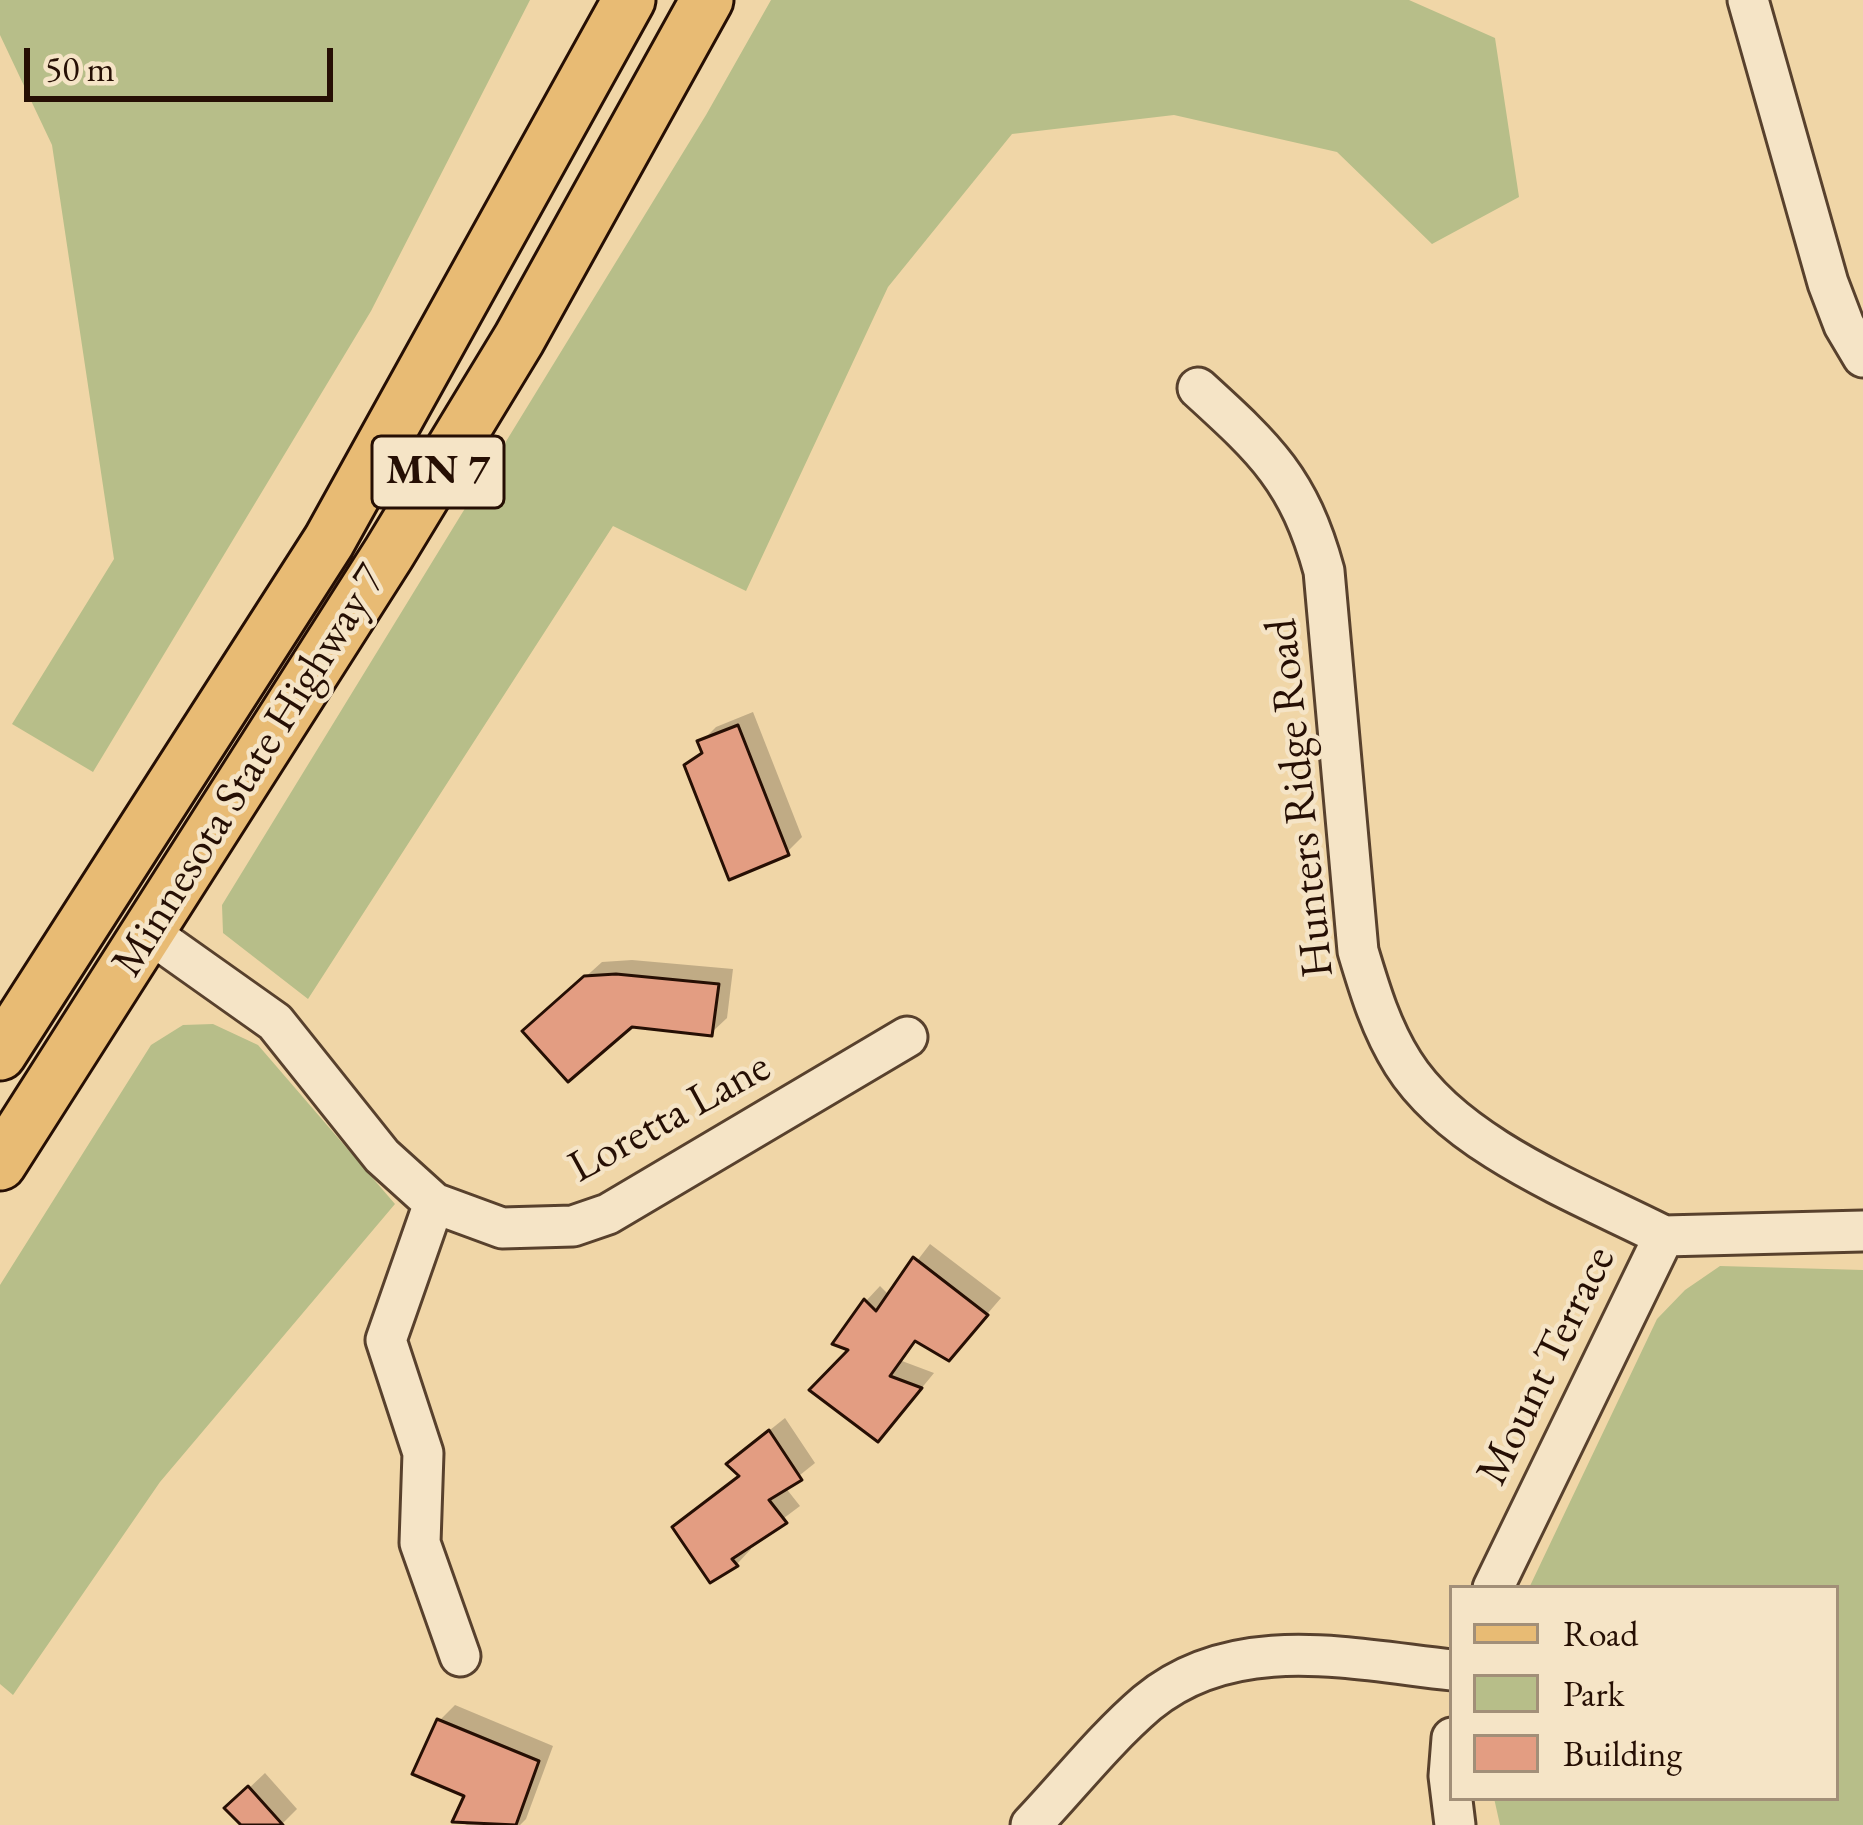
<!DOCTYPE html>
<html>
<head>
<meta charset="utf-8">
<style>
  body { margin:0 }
  #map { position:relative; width:1863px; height:1825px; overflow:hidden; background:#f0d6a7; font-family:"EB Garamond",serif }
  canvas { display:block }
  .legend { position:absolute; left:1449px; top:1585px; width:390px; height:216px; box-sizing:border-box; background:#f5e4c6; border:3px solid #a28f78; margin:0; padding:15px 21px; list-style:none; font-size:36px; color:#260f04 }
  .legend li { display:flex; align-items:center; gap:24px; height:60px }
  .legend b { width:60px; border:3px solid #a28f78 }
  .scale { position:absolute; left:24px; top:48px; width:309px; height:54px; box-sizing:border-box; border:6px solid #260f04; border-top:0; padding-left:15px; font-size:36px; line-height:42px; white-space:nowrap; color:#260f04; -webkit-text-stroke:9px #f5e4c6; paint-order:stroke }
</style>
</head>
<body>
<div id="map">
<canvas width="1863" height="1825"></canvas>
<ul class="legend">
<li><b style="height:15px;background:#e8bb74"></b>Road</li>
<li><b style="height:33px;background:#b7be89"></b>Park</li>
<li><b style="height:33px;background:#e39d82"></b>Building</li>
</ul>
<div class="scale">50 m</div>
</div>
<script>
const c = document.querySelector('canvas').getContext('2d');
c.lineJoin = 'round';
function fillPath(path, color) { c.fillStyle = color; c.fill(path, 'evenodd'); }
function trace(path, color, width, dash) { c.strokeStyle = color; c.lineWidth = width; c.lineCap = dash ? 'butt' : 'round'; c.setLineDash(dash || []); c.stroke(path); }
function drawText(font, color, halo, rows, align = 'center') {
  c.font = font + ' "EB Garamond",serif'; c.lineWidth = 9; c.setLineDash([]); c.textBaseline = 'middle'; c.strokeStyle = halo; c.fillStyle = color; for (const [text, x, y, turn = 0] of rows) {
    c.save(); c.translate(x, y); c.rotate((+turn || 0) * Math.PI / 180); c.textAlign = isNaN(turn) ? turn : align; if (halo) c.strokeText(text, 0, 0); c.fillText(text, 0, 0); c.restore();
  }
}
fillPath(new Path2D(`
  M0,0h530l-159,311 -278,461 -81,-48 102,-165 -62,-414 -52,-110z
  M771,0h638l86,38 24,159 -87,47 -95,-92 -163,-37 -162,19 -124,153 -142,304 -133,-65 -305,473 -85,-66 -1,-28 484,-790z
  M213,1024l45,21 137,159 -235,278 -147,213 -13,-11v-399l151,-240 32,-20z
  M1720,1266l143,4v555h-363l-6,-27h342v-210h-307l128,-269 28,-29z`), '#b7be89');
fillPath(new Path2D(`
  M753,712l49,125 -15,15 -99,-86 16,-16 -3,-8 15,-15z
  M632,960l101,9 -6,49 -16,15 -170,-16 61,-55z
  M930,1244l71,54 -38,44 -45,-3 -16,22 32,12 -41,50 -27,-122 14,-15 10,10z
  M785,1418l30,45 -30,24 15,19 -52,39 3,4 -14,15 -26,15 -20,-66 50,-39 4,-24z
  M455,1705l98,41 -27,73 -6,6h-53l-11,-5 12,-25 -28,-75z
  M265,1773l32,36 -16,16h-36l-17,-17z`), '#0003');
const building = new Path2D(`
  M738,725l51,130 -60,25 -45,-115 18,-12 -5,-12z
  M616,974l103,10 -7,52 -80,-9 -64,55 -46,-51 62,-55z
  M913,1257l75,58 -39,46 -34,-20 -25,35 32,12 -44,54 -69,-52 39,-40 -16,-6 32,-45 12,12z
  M769,1430l33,50 -33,20 18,23 -55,36 6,7 -28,17 -38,-56 67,-51 -13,-12z
  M437,1719l102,42 -23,64 -64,-3 12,-26 -52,-22z
  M248,1786l35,39h-42l-17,-17z`);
fillPath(building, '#e39d82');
trace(building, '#260f04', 3);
const minor = new Path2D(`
  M1748,0l80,283 16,42 19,32
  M1198,388c68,62 101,92 126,183l34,380c12,40 23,77 45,112 52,83 176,130 261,173
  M148,932l127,90 107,134 52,47 68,25 71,-2 35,-12 299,-177
  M434,1203l-48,137 37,113 -3,90 40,113
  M1493,1588l171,-352 199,-5
  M1452,1738l-3,38 6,49
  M1031,1825c38,-40 74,-86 116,-122 87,-72 203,-44 305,-33`);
const major = new Path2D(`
  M0,1054l329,-513 300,-541
  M0,1164l389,-611 130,-214 188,-339`);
trace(minor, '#58412d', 45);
trace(major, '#260f04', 57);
trace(minor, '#f5e4c6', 39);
trace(major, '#e8bb74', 51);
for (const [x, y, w] of [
  [438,472,132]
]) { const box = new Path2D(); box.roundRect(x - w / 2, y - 36, w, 72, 9); c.fillStyle = '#f5e4c6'; c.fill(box); trace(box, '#260f04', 3); }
drawText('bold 42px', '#260f04', null, [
  ["MN 7",438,472]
]);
drawText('45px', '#260f04', '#f5e4c6', [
  ["Minnesota State Highway 7",250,771,-58],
  ["Hunters Ridge Road",1301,798,-96],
  ["Loretta Lane",670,1118,-29],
  ["Mount Terrace",1547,1366,-64]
]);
</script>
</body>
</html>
